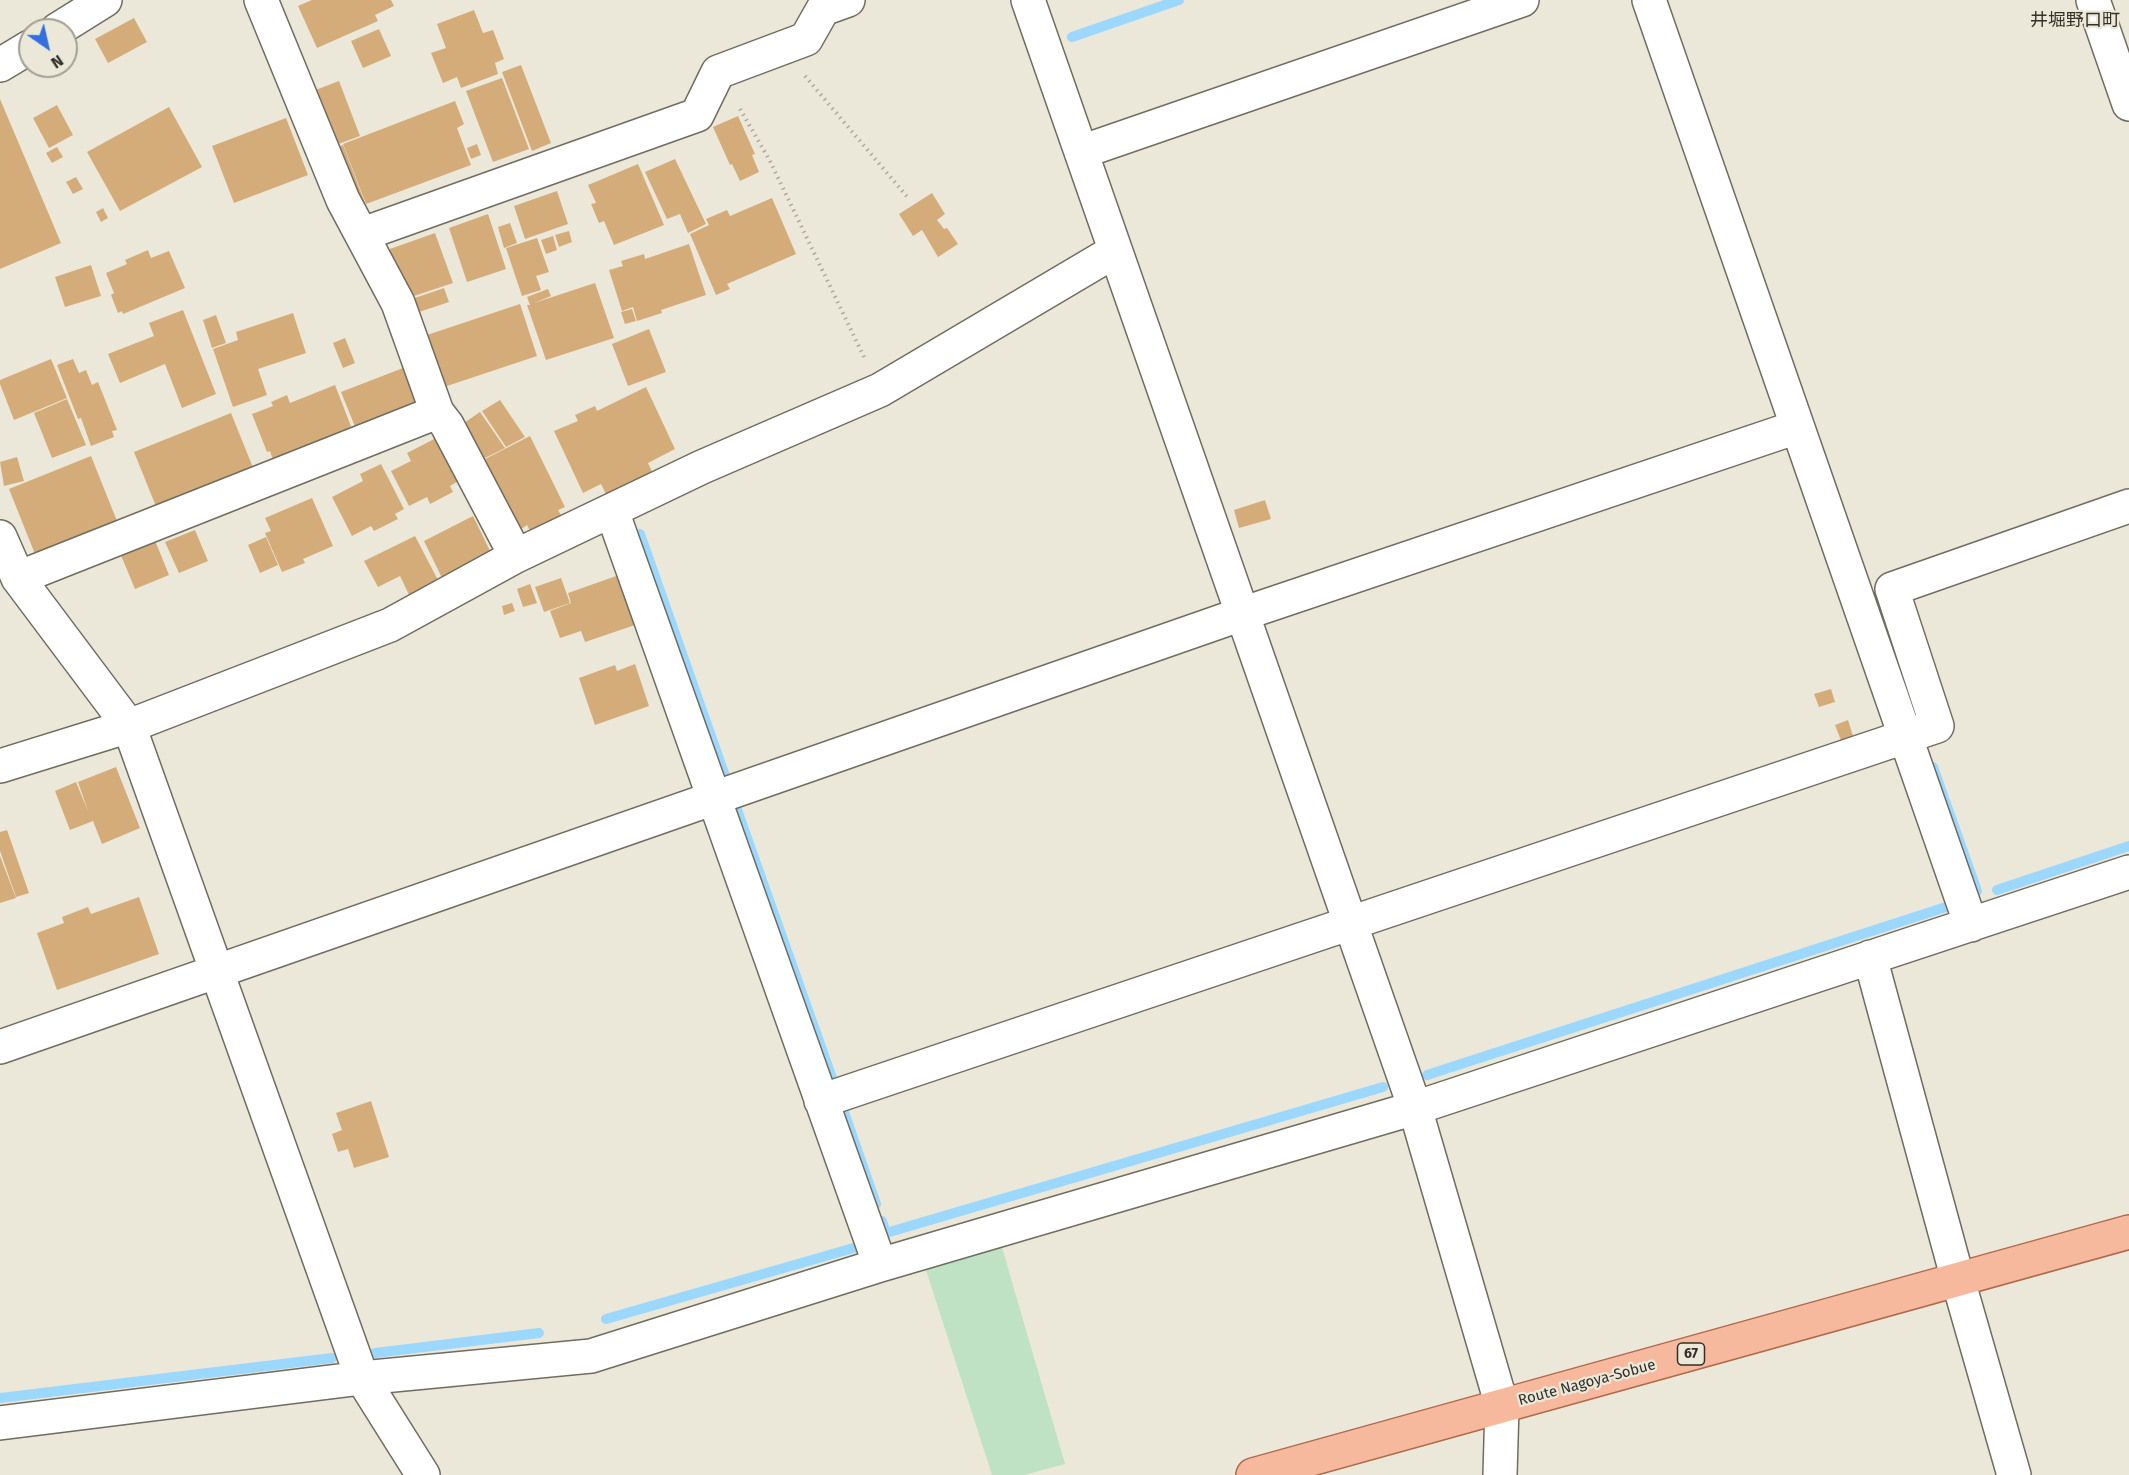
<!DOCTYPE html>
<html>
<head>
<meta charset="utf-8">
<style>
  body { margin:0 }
  #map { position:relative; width:2129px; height:1475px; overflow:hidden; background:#ece8d9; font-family:"Fira Sans",sans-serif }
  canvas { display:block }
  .north { position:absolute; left:18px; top:18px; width:60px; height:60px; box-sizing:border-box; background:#ece8d9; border:2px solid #a19e93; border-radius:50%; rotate:146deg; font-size:16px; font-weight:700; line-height:24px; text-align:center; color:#302f29 }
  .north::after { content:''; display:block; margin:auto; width:21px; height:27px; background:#3170de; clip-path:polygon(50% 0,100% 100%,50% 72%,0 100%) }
</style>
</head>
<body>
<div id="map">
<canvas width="2129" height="1475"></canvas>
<div class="north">N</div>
</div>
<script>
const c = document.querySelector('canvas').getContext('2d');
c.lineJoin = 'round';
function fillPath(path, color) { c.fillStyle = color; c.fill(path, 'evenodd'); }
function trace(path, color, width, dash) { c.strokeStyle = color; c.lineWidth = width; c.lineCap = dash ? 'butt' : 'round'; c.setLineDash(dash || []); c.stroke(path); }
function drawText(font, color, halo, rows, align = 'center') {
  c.font = font + ' "Fira Sans","Noto Sans JP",sans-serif'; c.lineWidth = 4.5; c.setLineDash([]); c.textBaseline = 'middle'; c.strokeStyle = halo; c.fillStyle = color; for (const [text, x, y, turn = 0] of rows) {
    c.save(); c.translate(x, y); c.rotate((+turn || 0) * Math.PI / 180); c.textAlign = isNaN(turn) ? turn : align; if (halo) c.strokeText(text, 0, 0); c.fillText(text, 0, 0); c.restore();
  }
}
fillPath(new Path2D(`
  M1001,1244l64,220 -41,11h-32l-67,-208z`), '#bfe1c4');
trace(new Path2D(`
  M1072,37l107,-37
  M640,534l85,242
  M1933,767l44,124
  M736,807l96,271
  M1997,890l132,-44
  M1427,1075l522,-169
  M844,1112l32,92
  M882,1221l4,12 497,-146
  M606,1319l251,-72
  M375,1353l164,-20
  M0,1398l332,-40`), '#9cd8fe', 10);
fillPath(new Path2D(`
  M312,0h79l3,6 -19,9 3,6 -61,27 -19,-42z
  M474,10l9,23 10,-3 11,29 -9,4 3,11 -37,14 -4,-11 -14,6 -12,-30 15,-5 -9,-24z
  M134,18l13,24 -39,21 -13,-24z
  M379,29l12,27 -28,12 -12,-27z
  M521,65l30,78 -19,8 -30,-79z
  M502,78l27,71 -36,13 -27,-71z
  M339,81l21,55 -27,10 -20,-55z
  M0,99l61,144 -61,26z
  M455,101l9,23 -7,4 14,37 -105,39 -23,-60z
  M57,105l16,30 -24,13 -16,-30z
  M169,107l33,60 -82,44 -33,-59z
  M738,116l17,38 -3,1 7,17 -19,9 -8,-17 -2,1 -17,-38z
  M286,118l22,57 -74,28 -22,-57z
  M477,144l4,11 -10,4 -4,-11z
  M343,145l22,58 -9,3 -22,-58z
  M57,147l6,10 -11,6 -6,-10z
  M675,159l31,65 -18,9 -8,-19 -13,5 -22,-47z
  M638,164l26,61 -50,20 -10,-24 -5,2 -8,-19 5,-1 -8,-18z
  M76,177l7,12 -10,5 -7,-12z
  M557,191l11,33 -43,15 -11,-33z
  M932,193l13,21 -8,6 7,9 3,-1 11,16 -20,13 -16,-27 -9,6 -14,-22z
  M772,198l24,56 -69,30 3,5 -14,6 -26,-61 19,-9 -3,-6 21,-9 3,6z
  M103,208l5,10 -7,4 -5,-10z
  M488,214l18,55 -39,13 -18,-54z
  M510,223l7,20 -13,5 -6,-21z
  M569,231l3,11 -13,5 -4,-12z
  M435,233l18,50 -45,15 -21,-48z
  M553,236l4,14 -11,4 -5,-14z
  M537,238l12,34 -13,4 5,14 -19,6 -16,-48z
  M689,244l17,51 -45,15 1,3 -25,8 -4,-14 -11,4 -13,-41 14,-4 -2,-5 23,-7 1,5z
  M148,250l3,8 18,-7 16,37 -62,26 -1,-3 -4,2 -7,-18 3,-2 -8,-20 21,-9 -2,-4z
  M91,265l10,31 -36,11 -10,-30z
  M595,283l19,55 -68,22 -19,-55h3l-3,-8 21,-8 3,7 -17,7z
  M444,288l5,14 -36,12 -4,-14z
  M520,304l17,52 -96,32 -17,-52z
  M632,309l4,12 -11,3 -4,-12z
  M183,310l33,84 -34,14 -17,-44 -45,19 -12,-29 46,-18 -5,-13z
  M293,313l13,40 -48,16 9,26 -34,12 -20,-58 25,-9 -2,-8z
  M216,315l10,28 -14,5 -9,-28z
  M649,329l17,43 -38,14 -16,-42z
  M345,338l10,25 -12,5 -10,-25z
  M51,359l16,39 -53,22 -14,-36v-4z
  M73,359l6,14 7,-3 6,15 6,-3 19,48 -5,1 2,6 -23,9 -10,-28 -3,1 -21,-54z
  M403,368l14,37 -61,24 -15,-37z
  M335,385l19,49 -81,26 -3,-9 -3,1 -15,-38 21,-8 -2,-4 16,-7 3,8z
  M646,387l29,62 -27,14 5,11 -46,22 -6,-12 -18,9 -29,-62 24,-10 -3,-6 20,-9 2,5z
  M67,399l19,46 -34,13 -18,-45z
  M500,400l25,37 -19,10 -24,-36z
  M480,412l25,36 -22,11 -22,-34z
  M231,413l23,57 -97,39 -23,-57z
  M530,436l35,71 -7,3 3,5 -31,16 -3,-6 -7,5 -35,-71z
  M438,437l22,43 -10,6 3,6 -23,12 -3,-7 -18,9 -18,-35 20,-10 -4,-8z
  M91,456l26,65 -7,3 2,6 -11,4 -3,-6 -63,26 -26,-65z
  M17,457l7,24 -20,5 -4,-24z
  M381,464l23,45 -9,5 3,5 -24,12 -3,-5 -19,10 -20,-39 31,-16 -3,-7z
  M312,498l21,48 -30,13 2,4 -23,9 -17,-39 6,-2 -6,-13z
  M1265,500l6,19 -32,9 -5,-18z
  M473,516l19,39 -49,25 -19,-39z
  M195,530l13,31 -29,12 -14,-31z
  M415,536l25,48 -29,15 -11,-23 -22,11 -14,-26z
  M266,537l12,28 -18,8 -12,-28z
  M154,538l15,37 -34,14 -15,-36z
  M619,575l16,50 -50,17 -4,-11 -21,7 -10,-27 21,-8 -3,-10z
  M561,578l9,25 -26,9 -9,-25z
  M530,584l7,19 -14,4 -6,-18z
  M512,603l3,8 -11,4 -2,-9z
  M635,664l14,42 -54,19 -16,-47 36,-13 2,6z
  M1831,689l4,13 -16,5 -5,-13z
  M1848,720l6,19 -12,4 -7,-18z
  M116,767l24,61 -38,16 -9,-23 -23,9 -15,-39 21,-9 12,29 -10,-29z
  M7,830l22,63 -13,4 -16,-46v-19z
  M0,856l16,42 -16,5z
  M139,897l20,57 -102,36 -20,-57 27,-10 -2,-6 26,-10 3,7z
  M371,1101l18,56 -35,11 -6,-19 -10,3 -6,-18 10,-4 -6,-17z`), '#d4ac79');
const street = new Path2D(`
  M261,0l82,200 55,103 39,109 10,13 69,131
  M1028,0l387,1108 87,298 -2,69
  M1649,0l322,925
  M2093,0l36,104
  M57,30l48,-30
  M0,65l30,-18
  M1081,152l441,-152
  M363,234l334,-119 21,-43 88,-33 17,-30 25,-9
  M612,511l268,754
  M0,537l18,41 111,148 233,652 61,97
  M18,578l419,-166
  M0,766l129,-40 261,-101 126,-69 186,-89 178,-77 235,-139
  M1870,957l88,323 56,195
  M0,1047l1242,-433 555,-187
  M821,1101l1116,-375 -45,-137 237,-83
  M0,1423l362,-45 229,-22 289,-91 535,-157 714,-236`);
const primary = new Path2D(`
  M1253,1475l876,-243`);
trace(street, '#706c5f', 36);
trace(primary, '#ae6a4b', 36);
trace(new Path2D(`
  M805,76l104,123
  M740,109l30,52 94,196`), '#aca99d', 4, [1.5, 4.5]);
trace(street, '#fff', 33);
trace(primary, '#f7b99e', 33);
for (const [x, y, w] of [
  [1691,1354,27]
]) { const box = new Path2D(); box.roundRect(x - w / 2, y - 11, w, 22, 4.5); c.fillStyle = '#ece8d9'; c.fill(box); trace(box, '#302f29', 1.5); }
drawText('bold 14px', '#302f29', null, [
  ["67",1691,1354]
]);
drawText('15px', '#302f29', '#ece8d9', [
  ["Route Nagoya-Sobue",1587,1383,-15]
]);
drawText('18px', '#353226', '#ece8d9', [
  ["井堀野口町",2075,21]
]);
</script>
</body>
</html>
